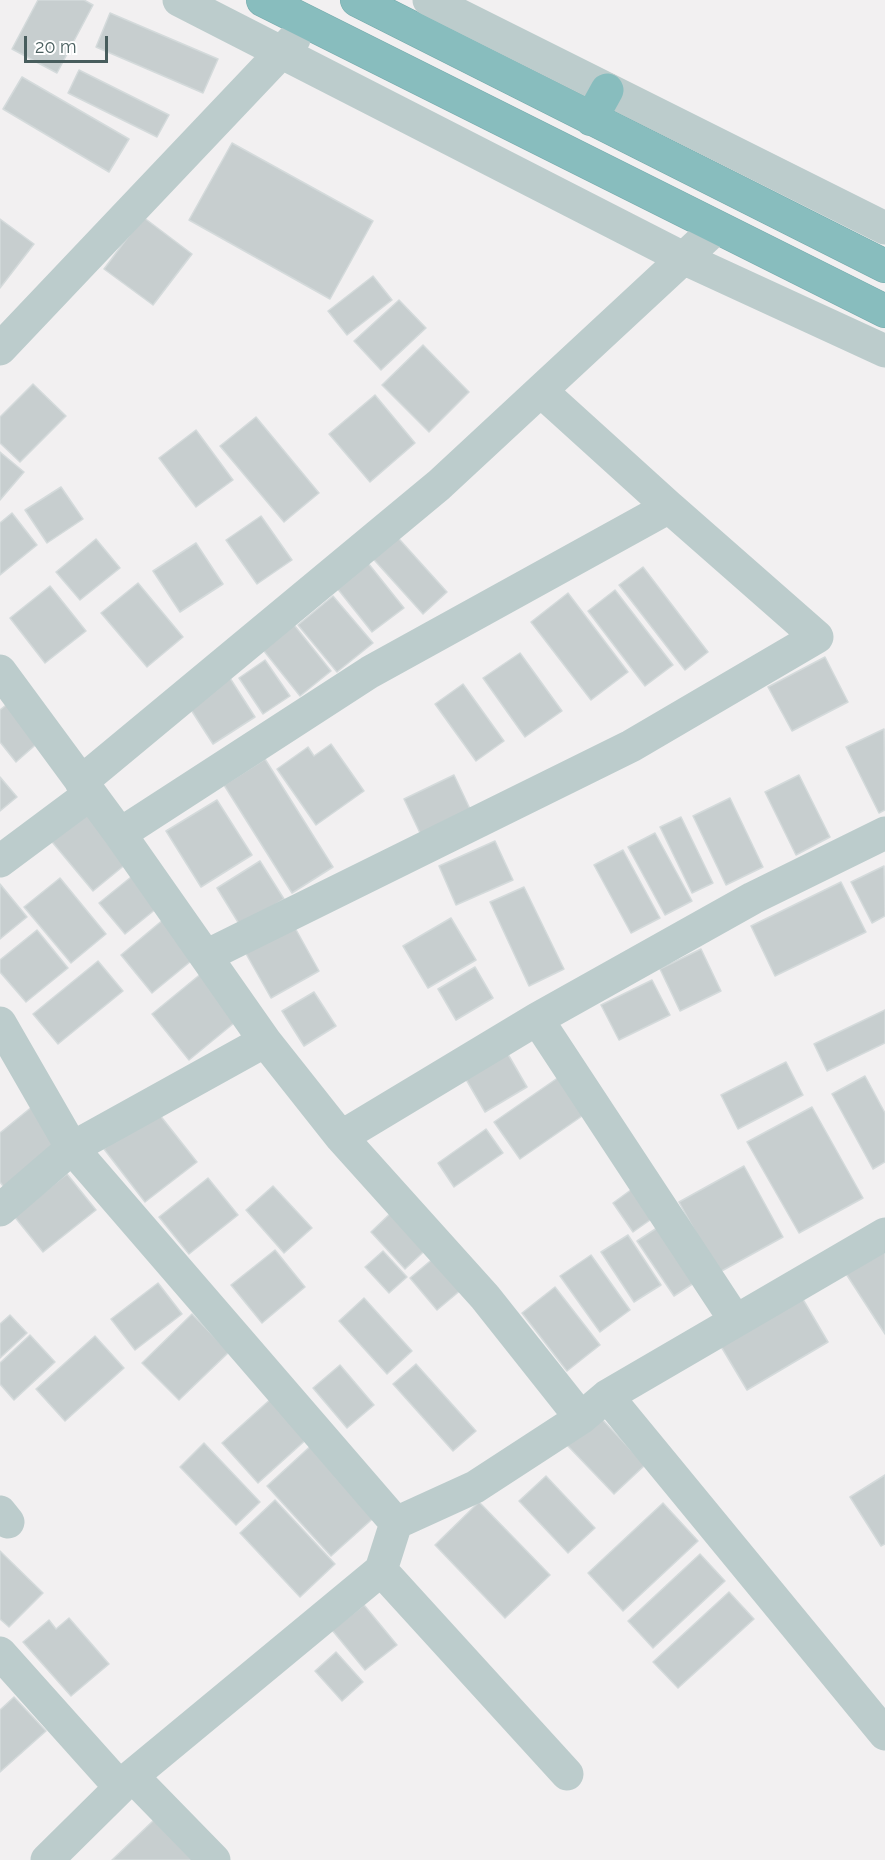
<!DOCTYPE html>
<html>
<head>
<meta charset="utf-8">
<style>
  body { margin:0 }
  #map { position:relative; width:885px; height:1860px; overflow:hidden; background:#f2f0f1; font-family:Raleway,sans-serif }
  canvas { display:block }
  .scale { position:absolute; left:24px; top:36px; width:84px; height:27px; box-sizing:border-box; border:3px solid #485d5d; border-top:0; padding-left:8px; font-size:18px; line-height:21px; white-space:nowrap; color:#485d5d; -webkit-text-stroke:4px #fff; paint-order:stroke }
</style>
</head>
<body>
<div id="map">
<canvas width="885" height="1860"></canvas>
<div class="scale">20 m</div>
</div>
<script>
const c = document.querySelector('canvas').getContext('2d');
c.lineJoin = 'round';
function fillPath(path, color) { c.fillStyle = color; c.fill(path, 'evenodd'); }
function trace(path, color, width, dash) { c.strokeStyle = color; c.lineWidth = width; c.lineCap = dash ? 'butt' : 'round'; c.setLineDash(dash || []); c.stroke(path); }
const building = new Path2D(`
  M38,0h46l9,5 -36,68 -45,-24z
  M110,13l108,46 -15,34 -107,-46z
  M79,70l90,45 -12,22 -89,-44z
  M22,77l107,62 -20,33 -106,-63z
  M232,143l141,78 -43,78 -141,-79z
  M143,217l49,37 -39,51 -49,-36z
  M0,219l34,25 -34,44z
  M373,276l19,24 -45,35 -19,-24z
  M399,300l27,28 -45,42 -27,-29z
  M423,345l46,47 -40,40 -47,-47z
  M33,384l33,32 -46,46 -20,-19v-26z
  M375,395l40,48 -45,39 -41,-48z
  M256,417l63,76 -35,29 -64,-76z
  M196,430l37,50 -37,27 -37,-49z
  M0,452l24,20 -24,28z
  M61,487l22,32 -36,24 -22,-33z
  M12,513l25,32 -37,30v-52z
  M261,516l31,44 -35,24 -31,-44z
  M391,530l56,62 -24,22 -56,-62z
  M96,539l24,29 -40,32 -24,-28z
  M196,543l27,41 -43,28 -27,-41z
  M360,553l44,55 -32,24 -43,-54z
  M643,567l65,85 -23,18 -66,-85z
  M138,583l45,54 -36,30 -46,-54z
  M50,586l36,45 -41,32 -35,-45z
  M615,590l58,75 -28,21 -57,-75z
  M568,593l60,79 -37,28 -60,-78z
  M333,596l40,47 -36,29 -39,-47z
  M287,616l44,55 -31,25 -44,-55z
  M520,653l42,58 -37,26 -42,-59z
  M825,657l23,45 -56,29 -24,-44z
  M265,660l25,36 -27,18 -24,-36z
  M228,675l27,42 -42,27 -27,-42z
  M463,684l41,57 -28,20 -41,-57z
  M10,702l31,38 -25,22 -16,-20v-32z
  M884,729l1,81 -6,3 -33,-66z
  M331,744l33,47 -48,34 -39,-56 31,-22 6,9z
  M265,759l68,108 -41,26 -68,-108z
  M454,775l17,36 -50,24 -17,-36z
  M799,775l31,62 -34,18 -31,-63z
  M0,777l17,20 -17,14z
  M730,798l33,69 -37,18 -33,-69z
  M217,800l35,55 -51,32 -35,-56z
  M87,805l45,54 -39,32 -45,-54z
  M681,817l32,66 -21,10 -32,-66z
  M655,833l37,68 -27,14 -37,-68z
  M495,841l18,39 -57,25 -17,-39z
  M623,850l37,68 -29,15 -37,-68z
  M260,861l24,38 -43,28 -24,-39z
  M884,866l1,50 -13,7 -21,-41z
  M136,873l26,31 -37,30 -26,-31z
  M60,878l46,56 -35,29 -47,-56z
  M841,882l25,50 -91,44 -24,-50z
  M0,884l27,33 -27,22z
  M524,887l40,82 -35,17 -39,-84z
  M451,918l25,42 -48,28 -25,-42z
  M164,919l32,38 -44,36 -31,-38z
  M294,926l25,45 -48,27 -26,-46z
  M37,930l31,38 -42,34 -26,-30v-12z
  M701,949l20,42 -41,20 -20,-42z
  M98,961l25,30 -65,53 -25,-30z
  M475,967l18,31 -37,22 -18,-31z
  M208,968l37,46 -56,46 -37,-46z
  M652,980l18,35 -51,25 -18,-35z
  M314,992l22,34 -32,20 -22,-35z
  M885,1010v33l-58,28 -13,-27z
  M502,1044l25,43 -42,25 -25,-43z
  M786,1062l17,33 -65,34 -17,-34z
  M865,1076l20,37v49l-12,7 -41,-75z
  M559,1077l26,37 -65,45 -26,-37z
  M33,1106l30,37 -57,47 -6,-8v-49z
  M812,1107l51,91 -64,35 -52,-91z
  M155,1109l42,53 -52,40 -41,-53z
  M486,1129l17,24 -49,34 -16,-24z
  M744,1166l39,71 -65,36 -39,-71z
  M67,1174l29,36 -53,42 -29,-36z
  M208,1178l30,37 -49,39 -30,-37z
  M639,1184l21,29 -27,19 -20,-29z
  M273,1186l39,42 -28,25 -38,-43z
  M398,1206l35,37 -28,26 -34,-37z
  M663,1224l37,55 -26,17 -37,-55z
  M628,1235l33,50 -27,17 -33,-50z
  M885,1238v96l-44,-68z
  M275,1250l30,37 -43,36 -31,-38z
  M383,1251l24,26 -18,16 -24,-26z
  M441,1252l27,32 -31,26 -27,-32z
  M591,1255l39,55 -30,22 -40,-56z
  M158,1283l24,31 -47,36 -24,-31z
  M555,1287l45,58 -33,26 -45,-58z
  M801,1296l27,46 -81,48 -28,-47z
  M364,1298l48,53 -25,23 -48,-53z
  M192,1314l37,38 -50,48 -37,-37z
  M10,1315l17,18 -27,25v-34z
  M30,1335l25,27 -41,38 -14,-16v-21z
  M95,1336l29,32 -59,53 -29,-32z
  M416,1364l60,67 -23,20 -60,-67z
  M340,1365l34,40 -27,23 -34,-40z
  M273,1397l36,40 -51,46 -36,-40z
  M599,1416l46,49 -31,29 -47,-49z
  M315,1442l64,71 -48,43 -64,-70z
  M204,1443l56,59 -24,23 -56,-58z
  M885,1475v69l-4,2 -31,-49z
  M546,1476l49,52 -27,25 -49,-52z
  M275,1500l60,64 -35,33 -60,-64z
  M479,1502l71,73 -45,43 -70,-73z
  M663,1503l35,38 -75,70 -35,-38z
  M0,1551l43,42 -34,34 -9,-8z
  M700,1554l25,27 -72,67 -25,-27z
  M729,1592l25,27 -76,69 -25,-26z
  M364,1605l33,40 -32,25 -33,-40z
  M69,1618l40,46 -38,32 -48,-54 26,-22 7,9z
  M336,1652l27,30 -21,19 -27,-30z
  M14,1697l32,34 -46,41v-62z
  M154,1820l39,40h-81z`);
fillPath(building, '#c7cecf');
trace(building, '#d4dadb', 1.5);
const highway = new Path2D(`
  M263,0l622,311
  M357,0l528,266
  M591,119l16,-29`);
trace(highway, '#73a9aa', 34);
trace(new Path2D(`
  M179,0l504,258 202,93
  M429,0l456,228
  M0,349l294,-310
  M541,391l128,116
  M0,671l120,163 145,207 76,96 144,160 96,121
  M81,782l358,-297 277,-257
  M120,834l250,-162 299,-165 148,130 -186,109 -425,210
  M0,861l90,-67
  M537,1019l198,301
  M0,1023l72,125 193,-107
  M341,1137l196,-118 216,-121 132,-65
  M0,1210l72,-62 324,375
  M607,1396l278,338
  M0,1512l8,10
  M381,1570l186,204
  M0,1653l120,134 12,-11 82,84
  M47,1860l85,-84 249,-206 15,-47 79,-36 106,-69 26,-22 278,-162`), '#bccccc', 33);
trace(highway, '#88bdbe', 33);
</script>
</body>
</html>
